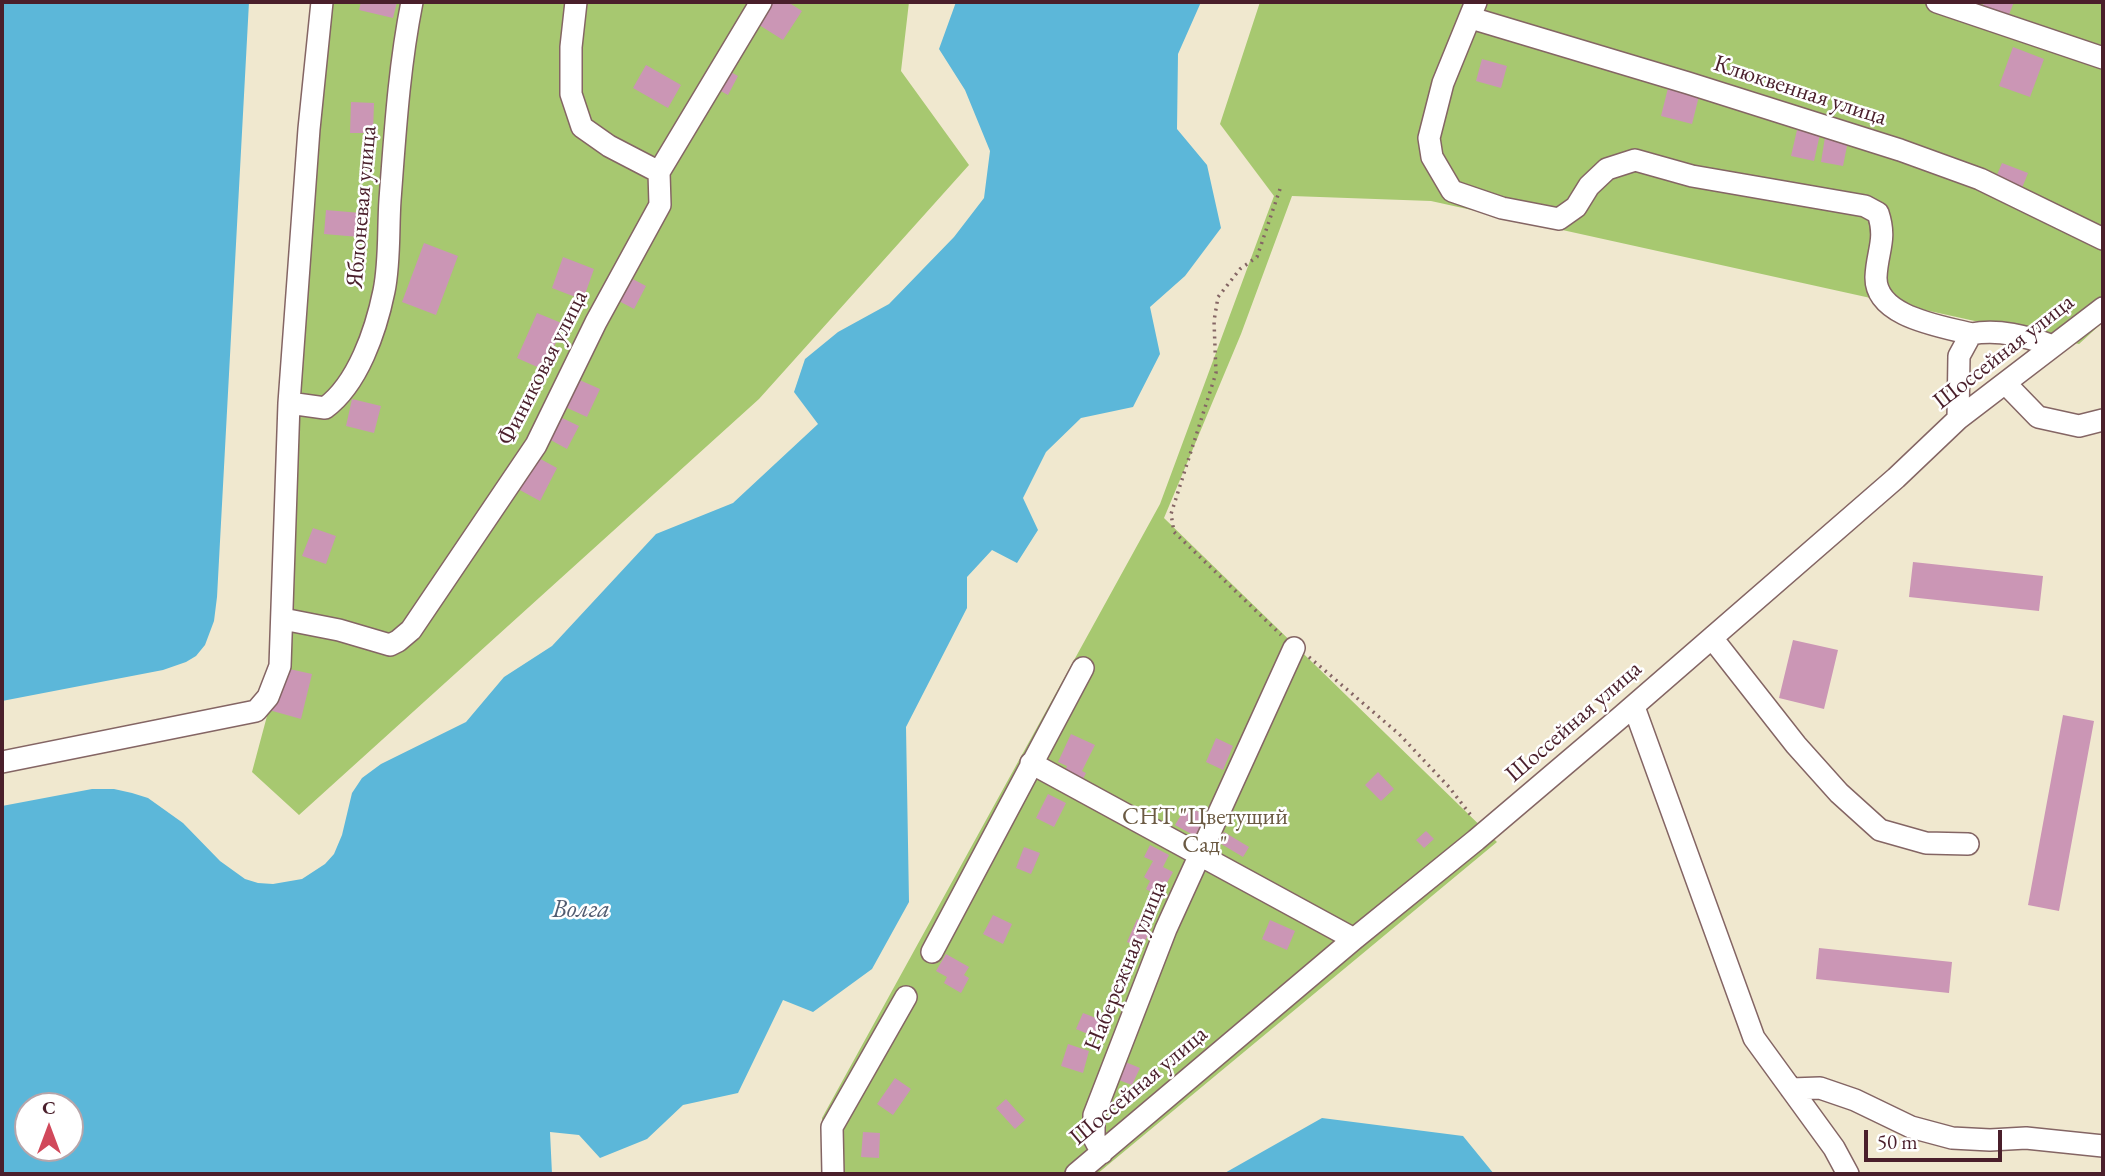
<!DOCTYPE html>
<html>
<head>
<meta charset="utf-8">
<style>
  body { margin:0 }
  #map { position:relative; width:2105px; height:1176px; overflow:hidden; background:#f0e8cf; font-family:"EB Garamond",serif }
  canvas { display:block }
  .frame { position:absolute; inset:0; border:4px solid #4a1f2b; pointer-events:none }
  .north { position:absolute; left:14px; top:1092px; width:70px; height:70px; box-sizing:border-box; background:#fff; border:2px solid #b7a5aa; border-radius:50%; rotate:0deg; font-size:19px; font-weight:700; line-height:28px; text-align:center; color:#4a1f2b }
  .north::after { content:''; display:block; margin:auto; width:24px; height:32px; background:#d1495b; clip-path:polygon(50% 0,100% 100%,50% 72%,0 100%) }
  .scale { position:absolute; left:1864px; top:1130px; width:138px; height:32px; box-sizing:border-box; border:4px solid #4a1f2b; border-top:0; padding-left:9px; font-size:21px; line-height:24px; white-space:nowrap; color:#4a1f2b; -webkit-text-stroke:5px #fff; paint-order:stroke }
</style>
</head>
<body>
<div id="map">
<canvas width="2105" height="1176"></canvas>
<div class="frame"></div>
<div class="north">С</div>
<div class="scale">50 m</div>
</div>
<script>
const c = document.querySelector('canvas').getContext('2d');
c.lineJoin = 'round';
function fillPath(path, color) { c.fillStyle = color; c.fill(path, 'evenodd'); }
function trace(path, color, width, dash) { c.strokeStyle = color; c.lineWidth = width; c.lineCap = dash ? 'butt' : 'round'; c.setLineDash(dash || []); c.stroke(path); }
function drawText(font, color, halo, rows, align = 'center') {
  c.font = font + ' "EB Garamond",serif'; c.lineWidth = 5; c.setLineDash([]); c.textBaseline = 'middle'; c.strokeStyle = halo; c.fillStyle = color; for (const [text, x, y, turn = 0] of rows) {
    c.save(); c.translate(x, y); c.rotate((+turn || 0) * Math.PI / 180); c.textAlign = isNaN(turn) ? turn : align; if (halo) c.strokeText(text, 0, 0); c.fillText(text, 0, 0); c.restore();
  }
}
fillPath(new Path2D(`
  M319,2h590l-8,69 68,94 -210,234 -460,416 -47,-43 41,-153 6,-261z
  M1260,2h843v320l-24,22 -648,-143 -139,-5 -51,138 -77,184 333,324 -400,332h-273l-2,-56 338,-614 114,-308 -54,-72z`), '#a7c870');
fillPath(new Path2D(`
  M2,2h247l-32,595 -3,24 -9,24 -9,11 -10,6 -23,8 -161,31z
  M956,2h245l-23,52 -1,75 30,36 14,63 -36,48 -35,31 10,47 -27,53 -52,11 -35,34 -23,46 15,32 -21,33 -25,-13 -25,27v31l-61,119 3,175 -37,67 -59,43 -30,-12 -45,93 -55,12 -36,34 -47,19 -21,-23 -29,-3 2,42h-550v-368l90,-17h22l18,4 16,5 35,25 37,38 25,18 13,4 15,1 29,-5 23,-15 9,-10 8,-19 10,-42 10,-15 19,-14 85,-42 38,-45 48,-31 104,-112 77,-31 85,-79 -24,-32 11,-33 33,-27 51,-28 65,-67 30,-39 6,-47 -25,-61 -26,-41zM28,1106h42v42h-42z
  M1322,1118l141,18 31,38h-271z`), '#5cb7d9');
fillPath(new Path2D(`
  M361,2h36l-4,16 -34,-8z
  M769,2h19l14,9 -19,29 -27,-17z
  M1984,2h30l-6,15 -26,-9z
  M2013,47l31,12 -14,38 -31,-11z
  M1482,59l25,7 -6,22 -25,-7z
  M646,65l35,20 -13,23 -35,-20z
  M725,69l13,7 -10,19 -13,-7z
  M1668,88l31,8 -7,28 -31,-8z
  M351,102l23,1 -1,30h-23z
  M1797,130l23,4 -6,27 -23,-5z
  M1825,137l23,4 -5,25 -22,-4z
  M2002,163l26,10 -8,20 -26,-11z
  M326,210l35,3 -2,24 -35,-3z
  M424,243l34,13 -22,59 -34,-13z
  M563,257l31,12 -11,31 -31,-12z
  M627,276l19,10 -12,23 -19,-10z
  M537,313l27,11 -20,46 -27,-12z
  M575,378l25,11 -13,28 -24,-11z
  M352,399l29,7 -7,27 -28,-7z
  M558,416l21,10 -12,23 -20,-11z
  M535,456l22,12 -17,33 -22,-12z
  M313,528l23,8 -10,28 -24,-8z
  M1913,562l130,14 -4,35 -130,-14z
  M1793,640l45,10 -14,59 -45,-11z
  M285,668l27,6 -11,45 -32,-9z
  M2063,715l31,6 -35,190 -31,-6z
  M1071,734l24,11 -13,26 4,2 -4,8 -18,-8 3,-7 -9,-4z
  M1216,738l17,8 -10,24 -17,-8z
  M1378,772l16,17 -13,12 -16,-16z
  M1048,794l18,9 -12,24 -18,-9z
  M1187,805l19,11 -11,20 -20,-11z
  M1426,831l8,8 -10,9 -8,-8z
  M1224,832l25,15 -6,10 -25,-15z
  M1150,845l19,10 -6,12 10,5 -14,25 -13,-8 4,-8 -6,-4 9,-16 -9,-4z
  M1024,847l16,6 -9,21 -15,-6z
  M993,915l19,9 -9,20 -20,-10z
  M1137,919l15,7 -10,22 -15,-6z
  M1270,920l25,11 -8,19 -25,-11z
  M1819,948l133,14 -3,31 -133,-14z
  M946,954l23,13 -5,8 5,3 -8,15 -17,-10 3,-6 -11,-6z
  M1083,1013l26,10 -7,17 -26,-11z
  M1068,1044l21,7 -6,22 -22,-7z
  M1123,1061l17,7 -8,17 -16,-6z
  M895,1078l16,11 -18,26 -16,-11z
  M1006,1099l19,21 -10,9 -19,-21z
  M863,1132l17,1 -1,25 -18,-1z`), '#cb96b5');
const minor = new Path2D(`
  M576,2l-5,45v47l11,33 27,19 50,26
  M1476,2l-33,81 -14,55 3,19 20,34 50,17 57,11 17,-12 13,-21 18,-17 28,-9 57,16 173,30 13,7c9,27 -1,38 -2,64 -1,40 65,49 95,57
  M1937,2l166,56
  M1471,18l217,65 212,67 80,29 123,60
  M2005,383l33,34 41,9 24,-6
  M289,403l36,5c33,-24 51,-78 59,-117 6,-29 4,-62 6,-91 5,-66 9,-133 22,-198
  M1958,419l1,-63 12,-22c28,-5 55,2 82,12
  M283,619l56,11 51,15 8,-4 13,-11 125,-185 60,-123 64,-117 -1,-33 102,-170
  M1712,638l84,107 43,48 41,37 46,13 42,1
  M1634,707l120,331 80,110 14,26
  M2,762l254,-51 12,-14 12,-31 9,-263 20,-274 13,-127
  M1031,763l323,176
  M932,952l151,-284
  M1791,1089l29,-1 35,12 56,27 41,11 38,2 36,-2 77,8
  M1102,1153l-8,-15v-23l72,-186 128,-281
  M833,1174l-1,-47 74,-130
  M1076,1174l278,-235 122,-99 146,-124 274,-238 62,-59 145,-111`);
trace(minor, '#846564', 24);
trace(new Path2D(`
  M1280,189l-23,68 -17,12 -22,28 -4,24 2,52 -45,141 3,18 107,103
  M1309,657l90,77 50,53 24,31`), '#846564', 3.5, [2, 5]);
trace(minor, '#fff', 21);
drawText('24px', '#4a1f2b', '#fff', [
  ["Клюквенная улица",1800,91,18],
  ["Яблоневая улица",362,207,-85],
  ["Шоссейная улица",2004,352,-38],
  ["Финиковая улица",543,368,-63],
  ["Шоссейная улица",1574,722,-41],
  ["Набережная улица",1126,966,-68],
  ["Шоссейная улица",1139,1086,-40]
]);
drawText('24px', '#6b5a43', '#fff', [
  ["СНТ \"Цветущий",1205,817],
  ["Сад\"",1205,845]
]);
drawText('italic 26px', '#515c71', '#fff', [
  ["Волга",581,910]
]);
</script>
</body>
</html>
